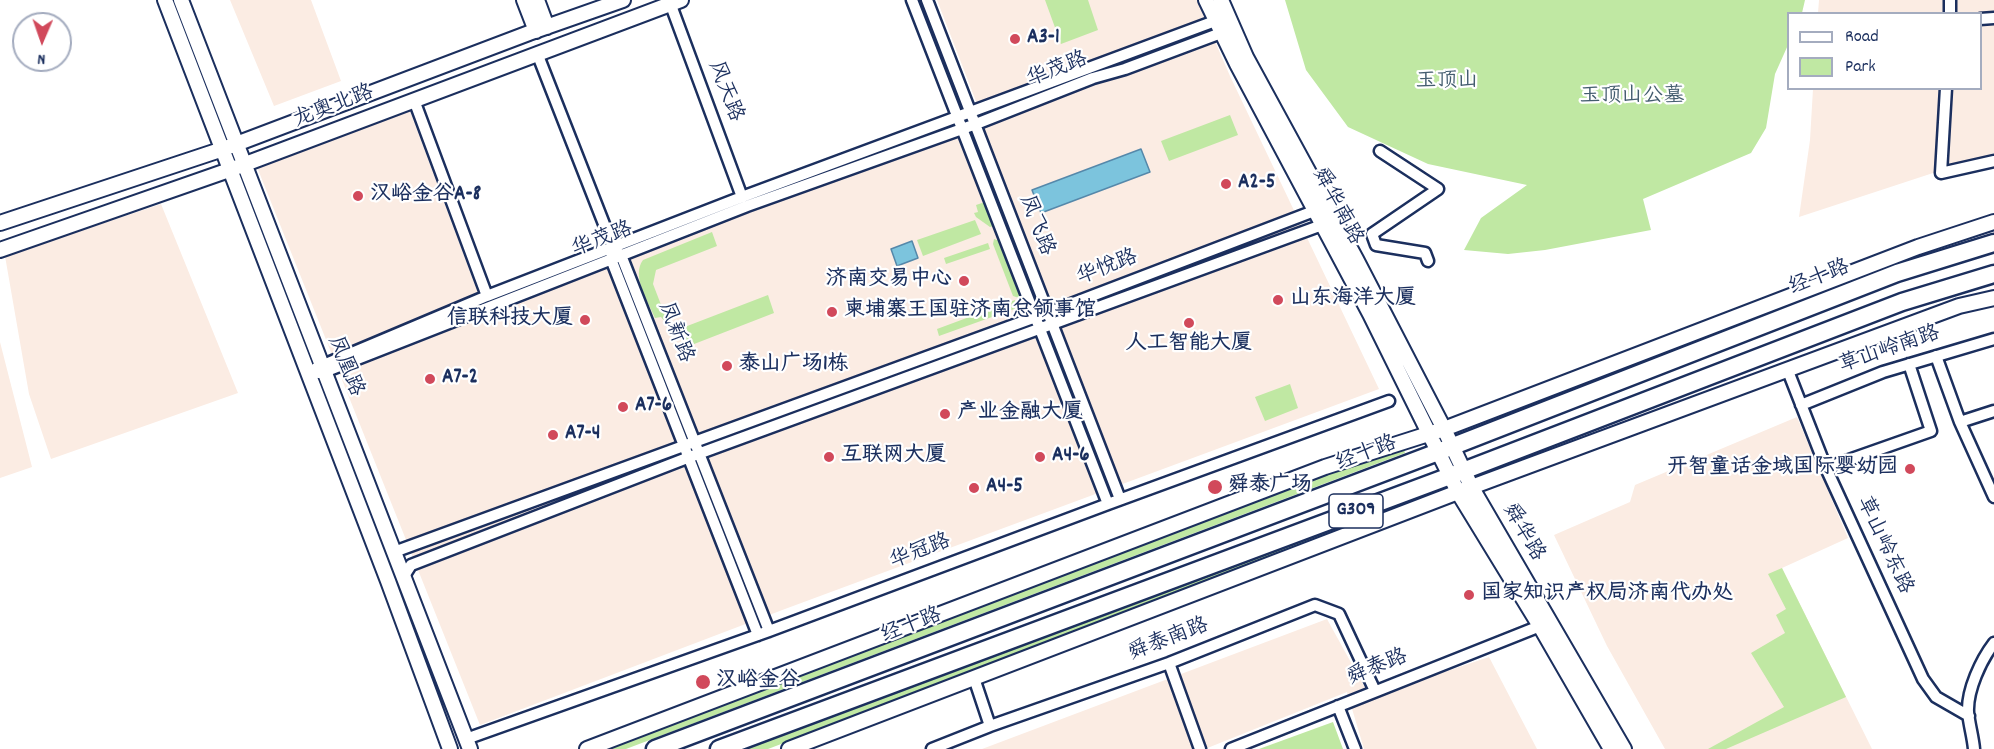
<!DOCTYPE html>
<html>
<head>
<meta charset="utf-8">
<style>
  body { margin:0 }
  #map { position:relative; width:1994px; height:749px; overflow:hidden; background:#fff; font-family:Dekko,sans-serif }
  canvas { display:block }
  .legend { position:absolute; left:1787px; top:12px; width:195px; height:78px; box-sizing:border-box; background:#fff; border:2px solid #a4acbf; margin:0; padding:8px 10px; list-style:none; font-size:18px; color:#1b2f5e }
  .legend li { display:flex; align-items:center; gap:12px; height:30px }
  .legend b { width:30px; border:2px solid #a4acbf }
  .north { position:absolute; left:12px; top:12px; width:60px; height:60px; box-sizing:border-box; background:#fff; border:2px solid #a4acbf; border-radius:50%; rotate:182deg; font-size:16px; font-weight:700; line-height:24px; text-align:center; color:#1b2f5e }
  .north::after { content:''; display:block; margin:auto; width:21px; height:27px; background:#d1495b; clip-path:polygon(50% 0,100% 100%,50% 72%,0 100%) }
</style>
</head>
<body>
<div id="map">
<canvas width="1994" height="749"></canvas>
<ul class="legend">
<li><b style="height:8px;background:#fff"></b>Road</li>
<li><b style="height:16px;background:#c0e8a3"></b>Park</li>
</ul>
<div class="north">N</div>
</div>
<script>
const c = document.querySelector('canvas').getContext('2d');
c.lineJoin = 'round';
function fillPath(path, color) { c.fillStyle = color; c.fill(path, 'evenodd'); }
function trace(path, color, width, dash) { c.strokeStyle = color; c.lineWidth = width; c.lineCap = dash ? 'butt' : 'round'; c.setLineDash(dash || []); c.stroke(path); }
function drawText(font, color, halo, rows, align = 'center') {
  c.font = font + ' Dekko,"LXGW WenKai TC",sans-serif'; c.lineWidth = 4.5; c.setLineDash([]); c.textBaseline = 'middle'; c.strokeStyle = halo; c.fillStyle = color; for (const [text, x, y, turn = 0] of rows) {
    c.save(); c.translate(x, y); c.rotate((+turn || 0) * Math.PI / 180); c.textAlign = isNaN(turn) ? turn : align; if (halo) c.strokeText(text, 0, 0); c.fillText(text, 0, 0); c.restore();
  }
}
fillPath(new Path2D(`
  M230,0h81l30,81 -67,25z
  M937,0h260l33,76 149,313 -594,220 -305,116 -223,-558 153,-56 72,193 495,-200z
  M1819,0h175v153l-195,64 11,-77 3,-51 167,-1v-74l-162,-1z
  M161,204l77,189 -187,66 -22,-65 -24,-138z
  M0,342l32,125 -32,11z
  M1797,417l51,121 -66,30 90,181h-207l-58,-103 -53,-111 76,-33 5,-17z
  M1327,619l43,78 119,-40 48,92h-173l-17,-57 -142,57h-223z`), '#fbece3');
fillPath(new Path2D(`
  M1045,0h43l10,30 -37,14z
  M1285,0h520l-3,13 -14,1v31l-13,29 -9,54 -15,25 -108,46 8,31 -106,20 -37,4 -44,-4 17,-32 46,-33 -99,-21 -80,-37 -42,-57z
  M1230,115l8,20 -69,26 -8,-20z
  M985,202l9,24 -4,1 -14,-10 -2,-4 4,-1 -2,-7z
  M975,220l6,14 -58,22 -6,-16z
  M712,232l5,14 -61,24 -3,14 17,44 -9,-11 -6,1c-7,-17 -24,-42 -12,-58z
  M994,239l6,2 20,55 -1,2 -6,-2 -20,-52z
  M988,243l2,6 -44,15 -2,-6z
  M768,295l6,18 -85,33 -7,-18z
  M1015,300l2,8 -78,28 -2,-7z
  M1290,384l8,24 -33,13 -10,-24z
  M1403,446l2,7 -779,296h-21z
  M1415,495l3,7 -650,247h-21z
  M1782,568l64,129 -120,52h-18l76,-42 -33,-54 34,-20 -9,-18 10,-6 -18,-35z
  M1333,722l10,27h-84z`), '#c0e8a3');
const water = new Path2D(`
  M1141,149l9,23 -109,41 -9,-23z
  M912,241l6,17 -21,8 -6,-17z`);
fillPath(water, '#7cc4dd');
trace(water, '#58a', 1.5);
const minor = new Path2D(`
  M669,0l73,197
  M912,0l196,504
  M927,0l193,499
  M1950,0v14
  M1980,19l14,-1
  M537,53l76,194 8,8 148,376
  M1946,88l-5,85 53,-12
  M414,100l73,196
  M1380,151l58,38 -66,45 4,11 49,8 3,8
  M612,254l-1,5 147,376
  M1936,356l24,66 34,-11
  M316,368l171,-72 255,-99 473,-176
  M1788,371l38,97 97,211 13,18 33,19
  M318,373l6,-1 423,-166 229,-82 117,-46 32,-9 96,-36
  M1801,405l82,-33 111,-33
  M1960,422l34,75
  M1826,468l105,-37 -22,-67
  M394,552l669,-245 251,-96
  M404,576l7,-11 276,-107 635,-233
  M1169,663l31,86
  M974,678l16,48
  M1338,706l17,43
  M466,739l303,-108 339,-127 281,-103
  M932,749l58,-23 179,-63 146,-58 24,9 36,77
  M1231,749l309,-123
  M1974,749c-1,-12 -5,-25 -6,-37 -1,-22 13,-52 26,-69`);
const major = new Path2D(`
  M165,0l223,581 62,168
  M181,0l289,749
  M524,0l12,31
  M537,0l10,27
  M1206,0l31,64 133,250 88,178 82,134 71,123
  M1221,0l25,57 110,202 88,170 28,59 152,261
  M0,223l223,-74 306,-116 94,-33
  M0,250l232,-81 449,-169
  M587,749l738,-282 119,-38 474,-182 76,-25
  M789,749l669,-257 501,-186 35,-8`);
const highway = new Path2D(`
  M655,749l783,-297 459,-179 97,-30
  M719,749l731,-273 452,-174 92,-28`);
trace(minor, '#1b2f5e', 15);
trace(major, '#1b2f5e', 18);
trace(highway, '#1b2f5e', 21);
trace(minor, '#fff', 10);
trace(major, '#fff', 14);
trace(highway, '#fff', 16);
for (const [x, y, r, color] of [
  [1015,39,6,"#d1495b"],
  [1226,184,6,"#d1495b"],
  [358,196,6,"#d1495b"],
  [964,281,6,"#d1495b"],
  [1278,300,6,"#d1495b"],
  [832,312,6,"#d1495b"],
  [585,320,6,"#d1495b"],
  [1189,323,6,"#d1495b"],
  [727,366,6,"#d1495b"],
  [430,379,6,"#d1495b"],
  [623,407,6,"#d1495b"],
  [945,414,6,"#d1495b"],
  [553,435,6,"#d1495b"],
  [829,457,6,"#d1495b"],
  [1040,457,6,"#d1495b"],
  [1910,469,6,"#d1495b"],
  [1215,487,8,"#d1495b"],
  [974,488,6,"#d1495b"],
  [1469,595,6,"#d1495b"],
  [703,682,8,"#d1495b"]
]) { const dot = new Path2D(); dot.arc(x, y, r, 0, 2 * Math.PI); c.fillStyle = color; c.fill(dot); trace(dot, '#fff', 2); }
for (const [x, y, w] of [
  [1356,511,54]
]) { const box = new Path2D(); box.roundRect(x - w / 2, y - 17, w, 34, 4.5); c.fillStyle = '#fff'; c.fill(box); trace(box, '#1b2f5e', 1.5); }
drawText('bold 20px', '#1b2f5e', null, [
  ["G309",1356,511]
]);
drawText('bold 21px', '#1b2f5e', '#fff', [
  ["A3-1",1027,39],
  ["A2-5",1238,184],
  ["汉峪金谷A-8",370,196],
  ["济南交易中心",952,281,"right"],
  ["山东海洋大厦",1290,300],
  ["柬埔寨王国驻济南总领事馆",844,312],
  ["信联科技大厦",573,320,"right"],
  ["人工智能大厦",1189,345,"center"],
  ["泰山广场1栋",739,366],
  ["A7-2",442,379],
  ["A7-6",635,407],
  ["产业金融大厦",957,414],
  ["A7-4",565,435],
  ["互联网大厦",841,457],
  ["A4-6",1052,457],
  ["开智童话金域国际婴幼园",1898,469,"right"],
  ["舜泰广场",1228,487],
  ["A4-5",986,488],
  ["国家知识产权局济南代办处",1481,595],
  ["汉峪金谷",716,682]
], 'left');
drawText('21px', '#1b2f5e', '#fff', [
  ["华茂路",1058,71,-21],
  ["风天路",724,92,69],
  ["龙奥北路",334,108,-21],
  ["舜华南路",1336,207,62],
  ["凤飞路",1035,226,69],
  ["华茂路",603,241,-21],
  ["华悦路",1108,269,-21],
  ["经十路",1820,279,-21],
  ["凤新路",674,333,69],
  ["草山岭南路",1890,351,-19],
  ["凤凰路",344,367,68],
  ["经十路",1367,455,-21],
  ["舜华路",1522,533,60],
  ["草山岭东路",1883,546,65],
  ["华冠路",921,553,-21],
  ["经十路",912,627,-21],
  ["舜泰南路",1169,641,-21],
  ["舜泰路",1378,669,-22]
]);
drawText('21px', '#445d6f', '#fff', [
  ["玉顶山",1447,83],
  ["玉顶山公墓",1632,98]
]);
</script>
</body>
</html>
